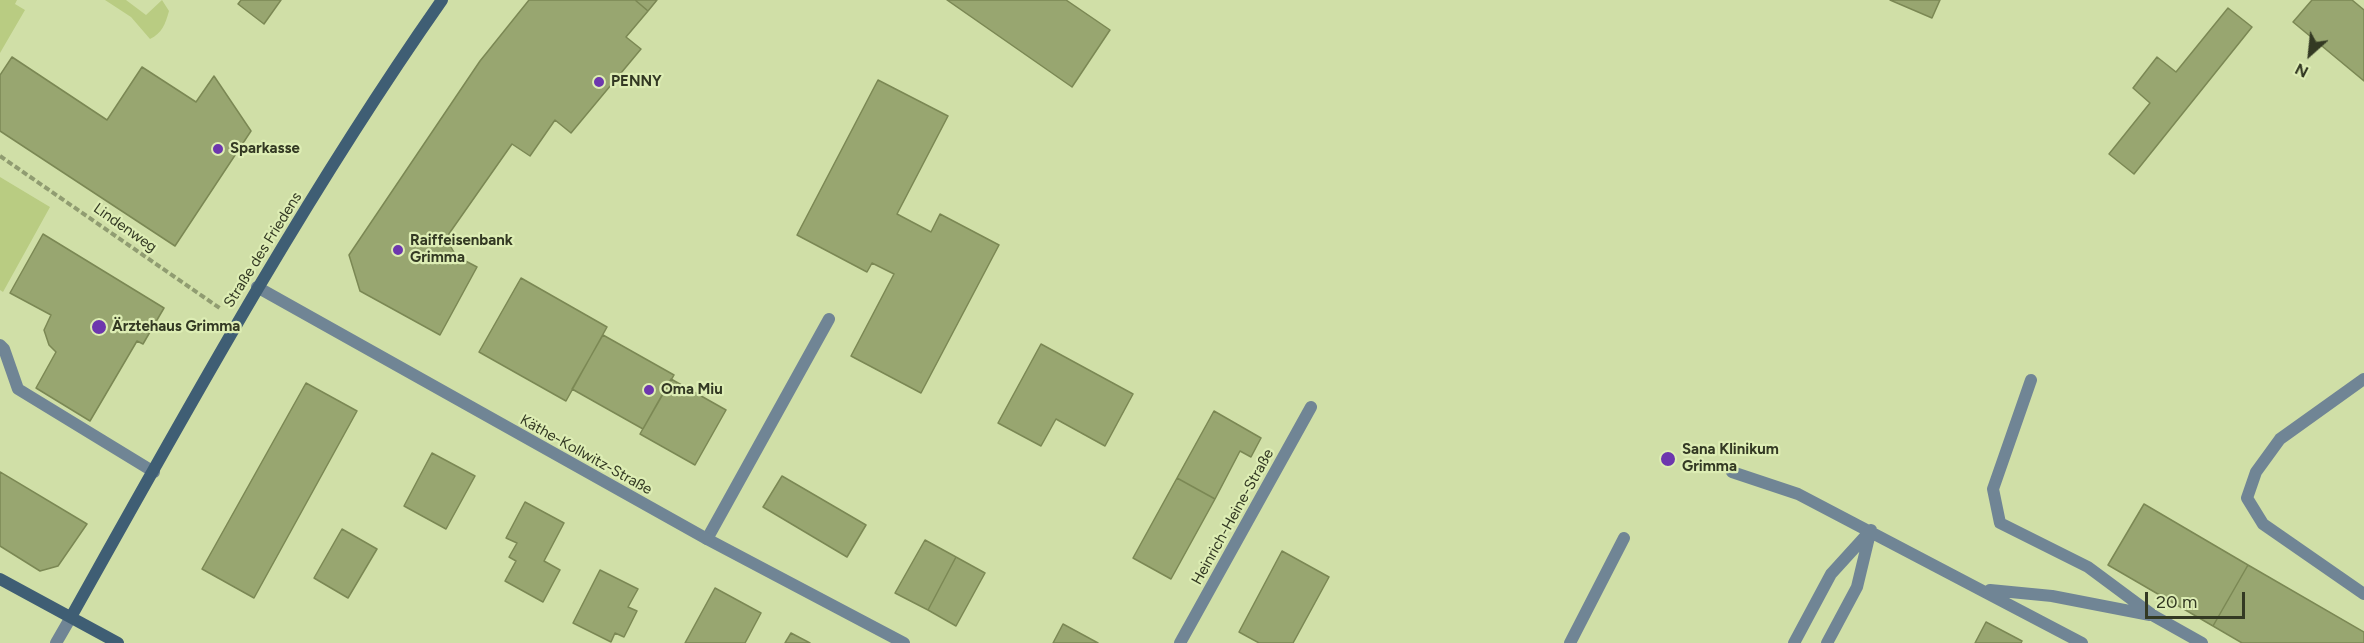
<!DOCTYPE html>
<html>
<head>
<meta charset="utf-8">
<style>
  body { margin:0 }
  #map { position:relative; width:2364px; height:643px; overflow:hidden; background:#d0dfa7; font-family:Figtree,sans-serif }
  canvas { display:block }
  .north { position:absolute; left:2280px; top:24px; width:60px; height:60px; -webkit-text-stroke:4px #ddedb4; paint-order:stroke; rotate:207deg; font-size:16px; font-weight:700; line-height:24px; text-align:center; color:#333923 }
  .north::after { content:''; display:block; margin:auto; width:21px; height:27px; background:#333923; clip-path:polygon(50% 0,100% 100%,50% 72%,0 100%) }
  .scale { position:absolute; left:2145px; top:592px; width:100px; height:27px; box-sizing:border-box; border:3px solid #333923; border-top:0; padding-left:8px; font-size:18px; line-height:21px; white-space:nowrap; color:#333923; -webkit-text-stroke:4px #ddedb4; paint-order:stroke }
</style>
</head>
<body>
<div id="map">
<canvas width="2364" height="643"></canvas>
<div class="north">N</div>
<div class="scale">20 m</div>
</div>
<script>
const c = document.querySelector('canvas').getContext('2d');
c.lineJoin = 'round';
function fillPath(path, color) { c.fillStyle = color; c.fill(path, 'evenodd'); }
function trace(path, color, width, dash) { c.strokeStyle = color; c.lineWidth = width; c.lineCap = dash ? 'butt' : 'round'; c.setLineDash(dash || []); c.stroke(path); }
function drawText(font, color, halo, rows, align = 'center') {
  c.font = font + ' Figtree,sans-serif'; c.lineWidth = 4.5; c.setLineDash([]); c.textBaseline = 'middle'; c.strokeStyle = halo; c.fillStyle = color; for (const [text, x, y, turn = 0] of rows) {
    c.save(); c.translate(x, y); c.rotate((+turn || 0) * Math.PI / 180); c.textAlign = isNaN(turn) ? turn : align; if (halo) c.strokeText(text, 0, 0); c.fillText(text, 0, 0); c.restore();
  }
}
fillPath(new Path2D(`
  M0,0h17l-2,4 10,6 -25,43z
  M105,0h21l20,15 16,-15 7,11c-4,14 -7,22 -19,28l-19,-22z
  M0,177l50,30 -47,85 -3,-2z`), '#b9cc82');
const building = new Path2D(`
  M241,0h40l-17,24 -26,-20z
  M529,0h106l13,11 -22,26 15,12 -70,84 -16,-13 -25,36 -18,-12 -66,94 10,18 21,11 -37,68 -80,-44 -11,-36 131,-194z
  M635,0h22l-9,11z
  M947,0h119l44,30 -38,57z
  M1890,0h50l-8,18z
  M2312,0h40l12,10v71l-71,-59z
  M2228,8l24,19 -118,147 -25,-20 41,-51 -17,-15 24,-31 19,15z
  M12,57l95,63 35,-53 54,35 18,-26 37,55 -76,115 -175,-115v-56z
  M878,80l70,36 -51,98 34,18 9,-18 59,31 -78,148 -70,-37 43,-82 -22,-11 -5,9 -70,-37z
  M43,234l121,74 -21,36 -6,-3 -47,80 -54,-33 20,-36 -7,-7 -5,-15 7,-15 -41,-22z
  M521,278l86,49 -41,74 -87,-49z
  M603,335l71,40 -31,54 -71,-40z
  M1041,344l92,50 -28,52 -49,-27 -15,27 -43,-23z
  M671,379l55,31 -31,55 -55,-31z
  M306,383l51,28 -103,187 -52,-29z
  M1214,411l47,27 -10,19 -11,-6 -25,48 -38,-21z
  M432,453l43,23 -29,53 -42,-23z
  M0,472l87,52 -29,42 -18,5 -40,-25z
  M782,476l84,49 -19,32 -84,-50z
  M1177,478l38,21 -44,80 -38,-21z
  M525,502l39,21 -20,38 16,9 -17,32 -38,-21 11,-20 -7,-4 8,-14 -11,-5z
  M2144,504l104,61 -35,61 -105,-61z
  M342,529l35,20 -29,49 -34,-20z
  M925,540l31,17 -28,53 -33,-17z
  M1282,551l47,26 -36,66h-34l-20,-11z
  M956,557l29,16 -29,53 -28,-16z
  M2248,565l116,67v11h-122l-29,-17z
  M600,570l38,19 -10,18 9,4 -13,26 -9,-4 -4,9 -38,-19z
  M715,588l46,25 -16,30h-60z
  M1986,622l36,19 -1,2h-46z
  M1063,624l35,19h-45z
  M791,633l19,10h-25z`);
fillPath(building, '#98a670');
trace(building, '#7b8854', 1.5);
trace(new Path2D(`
  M0,156l221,153`), '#909c71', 4, [6, 3]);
trace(new Path2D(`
  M0,345l4,4 14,40 136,83
  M2364,379l-84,60 -24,33 -9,26 16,26 101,70
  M2031,380l-38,109 7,34 88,44 66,49 48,27
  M1732,472l66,22 284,149
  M707,539l122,-220
  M1990,590l62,6 98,19
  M1570,643l54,-105
  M1794,643l37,-69 40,-44
  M1827,643l30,-56 13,-54`), '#708595', 12);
trace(new Path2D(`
  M257,287l450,252 197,104
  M56,643l15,-26
  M1180,643l131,-236`), '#708595', 12);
trace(new Path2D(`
  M0,579l118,64
  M71,617c117,-209 233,-420 371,-617`), '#3f5e74', 12);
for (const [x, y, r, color] of [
  [599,82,6,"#6d37ae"],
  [218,149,6,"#6d37ae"],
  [398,250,6,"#6d37ae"],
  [99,327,8,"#6d37ae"],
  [649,390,6,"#6d37ae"],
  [1668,459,8,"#6d37ae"]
]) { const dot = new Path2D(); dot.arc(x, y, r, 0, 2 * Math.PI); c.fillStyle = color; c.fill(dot); trace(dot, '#ddedb4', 2); }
drawText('bold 15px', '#333923', '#ddedb4', [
  ["PENNY",611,82],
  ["Sparkasse",230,149],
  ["Raiffeisenbank",410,241],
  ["Grimma",410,258],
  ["Ärztehaus Grimma",112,327],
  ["Oma Miu",661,390],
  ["Sana Klinikum",1682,450],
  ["Grimma",1682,467]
], 'left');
drawText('15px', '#333923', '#ddedb4', [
  ["Lindenweg",125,228,35],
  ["Straße des Friedens",263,250,-58],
  ["Käthe-Kollwitz-Straße",586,455,29],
  ["Heinrich-Heine-Straße",1233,517,-61]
]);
</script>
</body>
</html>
